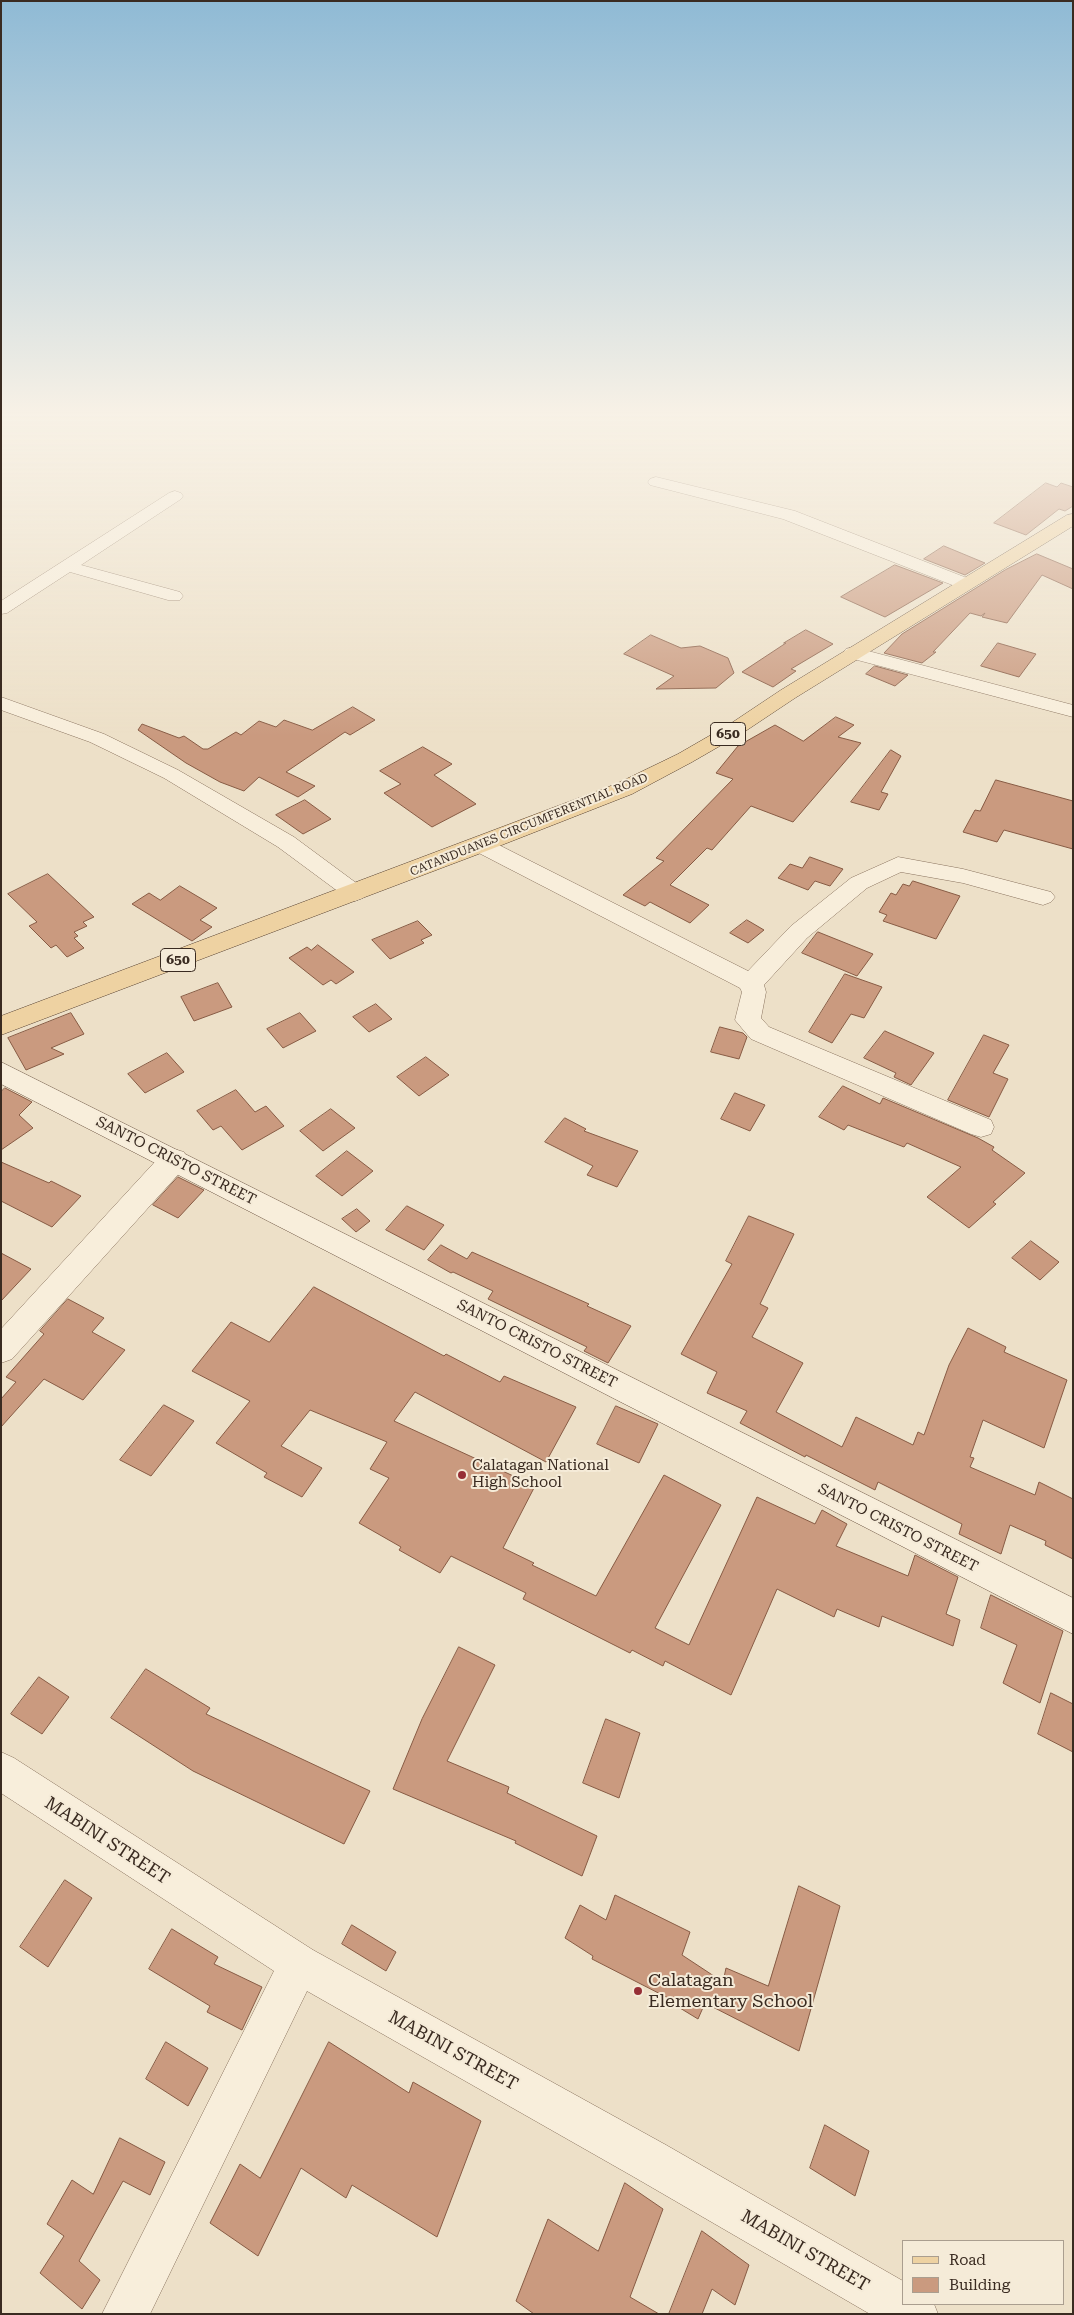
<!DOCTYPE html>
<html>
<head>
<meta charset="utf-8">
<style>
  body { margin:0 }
  #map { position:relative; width:1074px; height:2315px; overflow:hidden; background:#ede0c8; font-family:"Roboto Serif",serif }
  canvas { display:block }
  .frame { position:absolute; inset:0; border:2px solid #3a2b21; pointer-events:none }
  .legend { position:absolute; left:902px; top:2240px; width:162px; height:65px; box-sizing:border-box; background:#f5ebd8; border:1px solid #aa9e8f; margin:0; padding:6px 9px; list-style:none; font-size:15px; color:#3a2b21 }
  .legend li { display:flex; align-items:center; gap:10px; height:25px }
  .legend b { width:25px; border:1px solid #aa9e8f }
</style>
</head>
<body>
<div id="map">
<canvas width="1074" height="2315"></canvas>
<div class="frame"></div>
<ul class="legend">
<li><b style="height:6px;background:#eed2a2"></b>Road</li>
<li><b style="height:14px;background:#ca9a7f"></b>Building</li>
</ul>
</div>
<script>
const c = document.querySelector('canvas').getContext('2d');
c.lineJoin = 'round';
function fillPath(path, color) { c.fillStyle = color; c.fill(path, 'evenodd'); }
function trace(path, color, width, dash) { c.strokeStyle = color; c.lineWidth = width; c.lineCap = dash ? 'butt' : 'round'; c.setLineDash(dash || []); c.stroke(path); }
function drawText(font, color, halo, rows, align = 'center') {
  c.font = font + ' "Roboto Serif",serif'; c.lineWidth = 4; c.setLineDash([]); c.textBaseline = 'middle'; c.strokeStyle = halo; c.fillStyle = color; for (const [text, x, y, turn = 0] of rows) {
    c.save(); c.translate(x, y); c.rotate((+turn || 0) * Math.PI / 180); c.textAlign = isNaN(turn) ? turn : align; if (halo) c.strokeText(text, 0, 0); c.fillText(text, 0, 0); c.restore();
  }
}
const building = new Path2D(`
  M1046,483l11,4 4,-4 12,4v19l-8,5 -6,-2 -33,26 -32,-12z
  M944,546l41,17 -20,12 -41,-16z
  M1037,554l36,15v20l-31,-14 -35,48 -25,-6 3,-4 -4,3 -11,-3 -37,39h3l-14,11 -38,-10 18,-19 103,-64z
  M895,565l48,18 -58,34 -44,-20z
  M806,630l27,14 -42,25 5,2 -23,16 -31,-15 44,-29h-2z
  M651,635l30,13 19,-2 28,12 6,15 -18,15 -60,1 18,-13 -50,-22z
  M998,643l38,11 -17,23 -38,-11z
  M875,666l33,9 -13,11 -29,-12z
  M353,707l22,13 -25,15 -5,-3 -59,40 29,14 -17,11 -39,-20 -15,14 -24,-9 -34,-19 -48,-33 4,-6 37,14 5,-2 19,13h5l28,-17 5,3 18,-14 17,6 8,-7 28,10z
  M836,717l18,8 -16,12 23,6 -68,79 -42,-16 -39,44 -5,-2 -37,37 39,20 -19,18 -40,-21 -5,4 -22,-11 41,-34 -8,-3 77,-79 -17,-6 22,-27 37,-21 28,16z
  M423,747l29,17 -18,11 42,29 -44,23 -48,-34 17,-9 -21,-13z
  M891,750l10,6 -20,36 7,2 -9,16 -28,-8z
  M996,780l77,21v48l-69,-19 -7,12 -34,-10 12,-22 5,1z
  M305,800l26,19 -28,15 -27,-19z
  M810,857l33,12 -13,17 -15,-5 -7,9 -30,-12 12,-14 12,4z
  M48,874l46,43 -11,5 4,4 -13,6 4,4 -4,2 10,10 -17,9 -11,-12 -5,3 -22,-22 8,-4 -29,-28z
  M913,881l47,15 -24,43 -53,-18 4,-6 -8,-3 12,-19 5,2 7,-11 6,2z
  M180,886l37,22 -17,12 12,7 -20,14 -60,-37 17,-11 11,7z
  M747,920l17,10 -16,13 -18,-10z
  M418,921l14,14 -11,5 3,3 -34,16 -18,-19z
  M818,932l55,22 -16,22 -55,-23z
  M318,945l36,27 -18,12 -5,-4 -8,5 -34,-27 18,-11 4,3z
  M845,974l37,13 -18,31 -13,-4 -19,29 -23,-11z
  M218,983l14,24 -38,14 -13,-24z
  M376,1004l16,15 -23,13 -16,-15z
  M71,1013l13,21 -33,14 13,6 -38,16 -18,-32z
  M300,1013l16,18 -33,17 -16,-19z
  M720,1027l23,6 4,4 -8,22 -28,-7z
  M885,1031l49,22 -23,32 -17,-8 2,-4 -32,-15z
  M984,1035l25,10 -16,28 15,6 -19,38 -41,-17z
  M167,1053l17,19 -39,21 -17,-19z
  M426,1057l23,18 -30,21 -22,-19z
  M843,1086l37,18 3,-6 95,40 16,9 -2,3 33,23 -32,29 3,2 -27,24 -42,-31 34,-30 -54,-24 -3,4 -56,-22 -4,5 -25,-13z
  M5,1088l27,14 -13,13 14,13 -32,22v-58z
  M236,1090l19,22 11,-6 18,20 -42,24 -21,-24 -8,4 -16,-19z
  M735,1093l30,12 -15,26 -29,-12z
  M331,1109l24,19 -32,23 -23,-20z
  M565,1118l21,11 -2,2 54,20 -21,36 -30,-12 6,-9 -48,-24z
  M347,1151l26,20 -31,25 -26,-20z
  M1,1162l48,21 2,-2 30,15 -29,31 -51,-26z
  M178,1177l26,13 -26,28 -25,-13z
  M407,1206l37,19 -20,25 -38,-20z
  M357,1209l13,12 -14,11 -14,-13z
  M749,1216l45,18 -34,70 8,4 -16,29 51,26 -27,49 66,35 14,-30 57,28 5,-13 6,3 25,-70 19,-37 38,19 -2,5 63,28 -23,68 -61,-28 -13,37 4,1 -4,9 65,28 4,-13 34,17v60l-28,-14 1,-4 -36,-16 -9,29 -42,-20 3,-10 -84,-42 -3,8 -69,-35 -1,2 -65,-34 7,-12 -40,-18 10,-21 -36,-18 51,-90 -6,-3z
  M1031,1241l28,21 -19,18 -28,-22z
  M441,1245l26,14 5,-7 117,52 -2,2 44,20 -23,37 -24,-12 3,-4 -99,-48 5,-8 -40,-19 -2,1 -23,-13z
  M1,1253l30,16 -30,32z
  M314,1287l130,69 2,-2 54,28 4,-6 72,31 -30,55 -131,-70 -21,29 141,65 -32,62 31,15 -2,2 64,31 68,-121 57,30 -66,123 34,17 68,-148 58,27 7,-14 25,14 -11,22 72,30 7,-21 43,22 -12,37 14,6 -7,26 -71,-30 -3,11 -42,-18 -3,8 -57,-28 -46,106 -66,-34 -2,5 -31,-16 -2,3 -107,-54 3,-6 -75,-37 -11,17 -41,-23 2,-3 -42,-24 30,-45 -19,-9 17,-27 -77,-32 -29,36 41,22 -20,29 -38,-20 3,-4 -51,-30 34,-42 -58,-30 39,-49 38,20z
  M68,1299l36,19 -12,14 33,18 -42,50 -39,-21 -43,48v-28l15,-17 -10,-5 38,-43 -4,-3z
  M164,1405l30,16 -43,55 -31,-16z
  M616,1406l42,18 -19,39 -42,-19z
  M991,1595l72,36 -23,72 -37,-20 14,-38 -36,-17z
  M459,1647l36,18 -48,96 62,26 -2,6 90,43 -15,40 -67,-33 1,-2 -123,-52 29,-70z
  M146,1669l64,39 -4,6 164,77 -26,53 -151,-73 -82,-53z
  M39,1677l30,20 -27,37 -31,-20z
  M1051,1693l22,11v48l-35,-18z
  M606,1719l34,14 -21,65 -36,-15z
  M65,1880l27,18 -44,69 -28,-20z
  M799,1886l41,20 -41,145 -94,-48 -7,16 -23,-14 1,-3 -84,-43 1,-3 -28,-18 15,-33 26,15 9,-25 75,37 -8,23 41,27 3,-14 42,18z
  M352,1925l44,27 -10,19 -44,-27z
  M172,1929l46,28 -4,7 48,23 -20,43 -35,-18 3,-6 -61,-37z
  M166,2042l42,26 -20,38 -42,-27z
  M329,2042l80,51 4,-11 68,39 -44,116 -85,-52 -6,13 -45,-30 -43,88 -48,-33 30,-59 20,14z
  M825,2125l44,26 -14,45 -45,-28z
  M120,2138l45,24 -15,33 -27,-14 -44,80 21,19 -18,29 -42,-36 24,-37 -17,-12 25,-44 21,14z
  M625,2183l38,26 -33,88 29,17h-125l-18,-13 32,-82 50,32z
  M702,2231l47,34 -14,40 -23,-16 -10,25h-33z`);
fillPath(building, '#ca9a7f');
trace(building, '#875b44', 1);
const street = new Path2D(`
  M656,477l139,34 177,69 3,4 -3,4h-12l-177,-69 -133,-34 -2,-3 2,-3z
  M175,491l6,2 2,3 -2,3 -100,66 99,27 3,4 -3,4h-12l-98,-28 -63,41 -6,1v-13l168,-108z
  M853,647l220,58v12l-227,-60 -3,-4 3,-4z
  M1,697l103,37 74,36 116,67 69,51 4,5 -4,5 -8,3 -8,-3 -69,-51 -114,-69 -74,-36 -89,-32z
  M481,838l8,2 259,131 43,-45 60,-48 47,-21 65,12 88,23 4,5 -4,5 -8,3 -80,-22 -62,-11 -34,16 -60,50 -43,47 2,7 -5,26 8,9 222,93 3,7 -3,7 -10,3 -10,-3 -220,-95 -16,-19 7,-28 -2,-4 -267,-138 -3,-5 3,-5z
  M174,1149l10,3 4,8 -4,8 -172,191 -11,4v-34l163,-177z
  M1,1752l13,6 299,192 353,195 237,136v23h31l4,10h-68l-236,-137 -327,-186 -157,323h-48l172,-343 -273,-178z`);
const secondary = new Path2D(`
  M1,1062l1072,536v36l-1072,-550z`);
const primary = new Path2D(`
  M1073,514v12l-278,172 -51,34 -52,30 -60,32 -143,56 -488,185v-19l615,-232 62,-30 52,-30 51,-34 286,-175z`);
trace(street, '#89725e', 1);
trace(secondary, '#6b5341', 1);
trace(primary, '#574131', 1);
fillPath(street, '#f8eedb');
fillPath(secondary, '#f8eedb');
fillPath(primary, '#eed2a2');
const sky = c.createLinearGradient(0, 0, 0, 736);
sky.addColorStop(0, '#8fbad5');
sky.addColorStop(0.56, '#f7f1e6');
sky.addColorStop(1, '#f7f1e600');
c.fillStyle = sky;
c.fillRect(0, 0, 1074, 736);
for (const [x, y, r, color] of [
  [462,1475,5,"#962f36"],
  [638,1991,5,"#962f36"]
]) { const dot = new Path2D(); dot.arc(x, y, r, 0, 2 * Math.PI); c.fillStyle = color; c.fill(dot); trace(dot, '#f5ebd8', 2); }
drawText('12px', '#3a2b21', '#f5ebd8', [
  ["CATANDUANES CIRCUMFERENTIAL ROAD",529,825,-22]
]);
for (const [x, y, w] of [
  [728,734,35],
  [178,960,35]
]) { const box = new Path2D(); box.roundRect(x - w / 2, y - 11.5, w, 23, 4); c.fillStyle = '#f5ebd8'; c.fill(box); trace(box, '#3a2b21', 1); }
drawText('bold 14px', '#3a2b21', null, [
  ["650",728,734],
  ["650",178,960]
]);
drawText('15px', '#3a2b21', '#f5ebd8', [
  ["SANTO CRISTO STREET",176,1161,27],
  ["SANTO CRISTO STREET",537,1344,27],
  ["SANTO CRISTO STREET",898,1528,27]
]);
drawText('15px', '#3a2b21', '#f5ebd8', [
  ["Calatagan National",472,1466],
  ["High School",472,1483]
], 'left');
drawText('18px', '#3a2b21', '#f5ebd8', [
  ["MABINI STREET",107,1841,33],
  ["MABINI STREET",453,2051,29],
  ["MABINI STREET",805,2251,30]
]);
drawText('18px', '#3a2b21', '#f5ebd8', [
  ["Calatagan",648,1981],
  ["Elementary School",648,2002]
], 'left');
</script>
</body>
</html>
